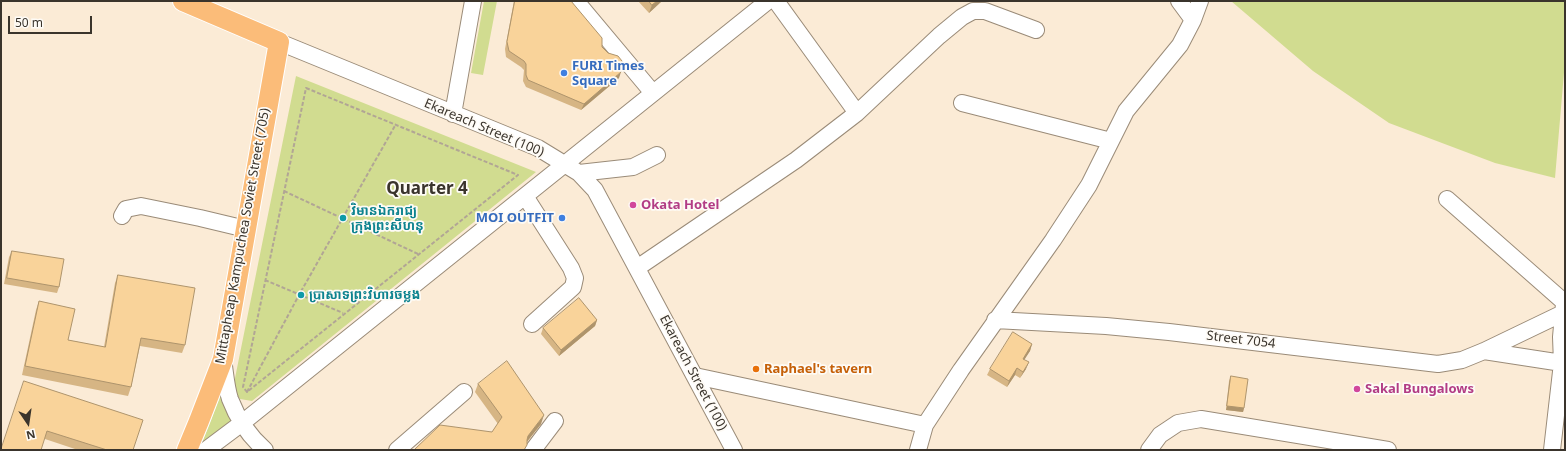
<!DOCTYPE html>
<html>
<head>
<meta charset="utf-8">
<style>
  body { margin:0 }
  #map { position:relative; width:1566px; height:451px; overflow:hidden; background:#fbebd6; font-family:"Noto Sans",sans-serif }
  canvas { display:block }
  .frame { position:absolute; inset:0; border:2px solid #3a342c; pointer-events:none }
  .north { position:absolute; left:8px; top:403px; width:40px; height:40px; -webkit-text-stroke:3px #fefbf6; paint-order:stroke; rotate:167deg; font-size:11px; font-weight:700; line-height:16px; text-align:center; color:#3a342c }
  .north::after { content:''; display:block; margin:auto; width:14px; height:18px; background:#3a342c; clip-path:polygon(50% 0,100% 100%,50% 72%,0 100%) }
  .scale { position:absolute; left:8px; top:16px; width:84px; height:18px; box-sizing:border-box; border:2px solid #3a342c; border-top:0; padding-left:5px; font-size:12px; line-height:14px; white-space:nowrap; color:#3a342c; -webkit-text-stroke:3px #fefbf6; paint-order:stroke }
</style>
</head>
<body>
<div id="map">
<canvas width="1566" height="451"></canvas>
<div class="frame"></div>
<div class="north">N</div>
<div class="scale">50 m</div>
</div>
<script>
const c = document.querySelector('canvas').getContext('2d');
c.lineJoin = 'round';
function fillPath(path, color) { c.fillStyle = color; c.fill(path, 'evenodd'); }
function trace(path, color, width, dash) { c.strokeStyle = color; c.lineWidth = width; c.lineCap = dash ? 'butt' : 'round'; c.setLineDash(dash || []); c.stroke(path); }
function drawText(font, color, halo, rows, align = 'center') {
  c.font = font + ' "Noto Sans","Noto Sans Khmer",sans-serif'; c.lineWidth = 3.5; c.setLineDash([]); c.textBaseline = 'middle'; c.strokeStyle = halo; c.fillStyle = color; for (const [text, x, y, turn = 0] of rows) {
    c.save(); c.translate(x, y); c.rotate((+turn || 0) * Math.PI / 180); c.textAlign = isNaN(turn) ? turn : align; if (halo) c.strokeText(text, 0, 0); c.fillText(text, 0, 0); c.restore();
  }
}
fillPath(new Path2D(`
  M484,1h13l-14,74 -12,-2z
  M1231,1h334v60l-10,117 -60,-15 -106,-40 -76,-52z
  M296,76l240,96 -284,229 -12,-2 -7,-11z
  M222,391l10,31 -32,26z`), '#d1dc90');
const minor = new Path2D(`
  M576,1l77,92
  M776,1l81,112
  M1179,1l14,19
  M279,42l259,106 41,25 16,17 139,260
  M962,103l149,38
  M453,114l20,-113
  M579,173l54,-6 24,-12
  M525,196l46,72 4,10 -2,9 -41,37
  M1447,199l117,103
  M122,216l4,-7 15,-3 59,12 46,11
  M637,268l159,-108 61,-47 82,-77 23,-19 11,-6h12l51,19
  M995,320l111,6 63,6 269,32 24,-4 22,-9 79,-38
  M1484,351l78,12
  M223,359c2,12 3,28 7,40 8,21 19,37 35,51
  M695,376l230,49
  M206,450l36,-27 526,-422
  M397,450l67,-58
  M533,450l22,-29
  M918,450l7,-25 36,-55 92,-130 36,-55 37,-74 54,-66 13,-25 7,-19
  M1149,450l11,-15 18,-12 23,-4 187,31
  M1552,450l10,-87 -1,-26 3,-33`);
const major = new Path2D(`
  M183,1l96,41 -56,317 -24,62 -12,29`);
trace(minor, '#9a8b78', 18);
trace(major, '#fff', 22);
trace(new Path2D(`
  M306,88l212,87 -271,217 -4,-5z
  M284,191l134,63
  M265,280l78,33
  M247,392l52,-97 97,-171`), '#b1a595', 2, [4, 2]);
trace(minor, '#fff', 16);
trace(major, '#fbbc79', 20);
fillPath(new Path2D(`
  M514,1h57l31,46 17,31 -38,32 -55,-23 -3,-6 1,-11 -3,-3 -15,-10 -1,-8z
  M638,1h24l-13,12z
  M12,251l47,36 -2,6 -53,-9 5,-27z
  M118,275l67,70 -3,8 -42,-7 -9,41 -3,9 -106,-21 14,-65 3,-9 29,39 36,7 11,-64z
  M597,320l-2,6 -36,30 -18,-22 2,-6z
  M1032,344l-2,7 -6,8 2,10 -6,9 -5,-3 -8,12 -20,-12 3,-6z
  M1231,376l13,32 -1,4 -17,-2 3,-29z
  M478,384l63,40 -14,18 -35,-10 6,-8 -23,-32z
  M21,390l112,60h-55l-33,-11z`), '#d6b584');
fillPath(new Path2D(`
  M657,1h5l-13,12 3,-8z
  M621,72l-2,6 -38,32 3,-6z
  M597,320l-2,6 -36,30 2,-6z
  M1032,344l-2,7 -9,14 2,-6z
  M1029,362l-3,7 -6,9 3,-6z
  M1017,368l-2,7 -8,12 2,-6z
  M1227,406l17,2 -1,4 -17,-2z
  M544,415l-3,9 -16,20 3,-8z`), '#ae946c');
const building = new Path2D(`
  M515,1h56l31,37v9l6,6 10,3 4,5 1,4 -2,7 -37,32 -56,-24 -2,-5v-11l-2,-3 -15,-10 -2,-9z
  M649,1h8l-5,4z
  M12,251l52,8 -5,28 -52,-9z
  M118,275l77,13 -10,57 -44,-7 -10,49 -106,-21 14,-65 36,8 -7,31 37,7z
  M579,298l18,22 -36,30 -18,-22z
  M1013,332l19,12 -9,15 6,3 -6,10 -6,-4 -8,13 -19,-12z
  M507,361l37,54 -16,21 -1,4v5l-3,5h-110l26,-25 52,7 10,-15 -24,-33z
  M1231,376l17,3 -4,29 -17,-2z
  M24,381l119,39 -10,30h-26l-60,-19 -6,19h-40z`);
fillPath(building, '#f9d39a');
trace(building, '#ae946c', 1);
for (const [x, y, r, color] of [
  [564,73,4,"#3f7fe0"],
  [633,205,4,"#d1479c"],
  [343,218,4,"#0f9aa8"],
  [562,218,4,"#3f7fe0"],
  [301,295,4,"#0f9aa8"],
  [756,369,4,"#e8710a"],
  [1357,389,4,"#d1479c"]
]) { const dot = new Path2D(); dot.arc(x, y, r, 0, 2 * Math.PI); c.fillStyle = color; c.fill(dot); trace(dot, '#fefbf6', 1.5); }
drawText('bold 13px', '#366cbe', '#fefbf6', [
  ["FURI Times",572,66],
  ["Square",572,81],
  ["MOI OUTFIT",554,218,"right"]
], 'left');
drawText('13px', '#3a342c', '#fefbf6', [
  ["Ekareach Street (100)",484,128,23],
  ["Mittapheap Kampuchea Soviet Street (705)",243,236,-80],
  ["Street 7054",1241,340,7],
  ["Ekareach Street (100)",693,373,62]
]);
drawText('bold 13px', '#b23c85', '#fefbf6', [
  ["Okata Hotel",641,205],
  ["Sakal Bungalows",1365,389]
], 'left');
drawText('bold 13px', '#0d838f', '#fefbf6', [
  ["វិមានឯករាជ្យ",351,211],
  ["ក្រុងព្រះសីហនុ",351,226],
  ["ប្រាសាទព្រះវិហារចម្លង",309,295]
], 'left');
drawText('bold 13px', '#c56008', '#fefbf6', [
  ["Raphael's tavern",764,369]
], 'left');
drawText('bold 17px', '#3a342c', '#fefbf6', [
  ["Quarter 4",427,189]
]);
</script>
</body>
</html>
